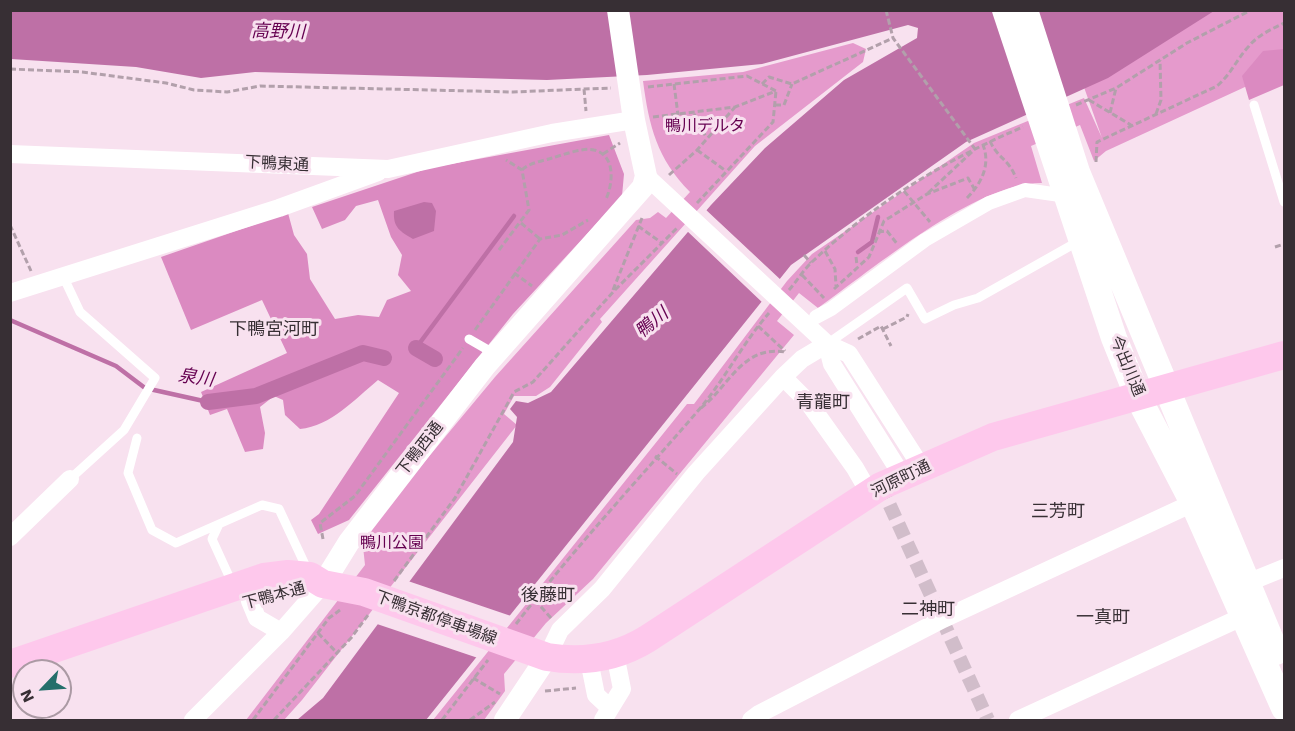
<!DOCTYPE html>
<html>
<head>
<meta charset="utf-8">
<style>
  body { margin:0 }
  #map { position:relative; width:1295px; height:731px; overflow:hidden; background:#f8e1ef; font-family:"Work Sans",sans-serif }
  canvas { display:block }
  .frame { position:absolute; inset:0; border:12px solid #372f34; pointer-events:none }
  .north { position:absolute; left:12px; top:659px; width:60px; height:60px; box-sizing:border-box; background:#f8e1ef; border:2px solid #ab9aa4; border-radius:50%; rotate:245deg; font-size:16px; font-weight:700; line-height:24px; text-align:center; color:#372f34 }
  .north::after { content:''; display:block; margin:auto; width:21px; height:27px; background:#256f6b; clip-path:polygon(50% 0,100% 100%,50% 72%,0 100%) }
</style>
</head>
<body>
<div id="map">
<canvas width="1295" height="731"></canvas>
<div class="frame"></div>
<div class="north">N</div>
</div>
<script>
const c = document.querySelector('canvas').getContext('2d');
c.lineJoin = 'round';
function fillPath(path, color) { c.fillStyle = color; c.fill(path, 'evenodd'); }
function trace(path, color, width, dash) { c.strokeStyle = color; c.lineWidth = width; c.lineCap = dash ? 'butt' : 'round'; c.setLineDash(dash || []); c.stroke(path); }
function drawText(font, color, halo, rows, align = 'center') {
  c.font = font + ' "Work Sans","Noto Sans JP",sans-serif'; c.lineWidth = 6; c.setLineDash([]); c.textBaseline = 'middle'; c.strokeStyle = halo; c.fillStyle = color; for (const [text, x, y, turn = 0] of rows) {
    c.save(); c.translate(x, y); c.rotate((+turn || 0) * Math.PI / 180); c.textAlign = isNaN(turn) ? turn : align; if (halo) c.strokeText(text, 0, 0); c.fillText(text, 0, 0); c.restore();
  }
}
fillPath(new Path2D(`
  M1057,11h227v58l-178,82 -12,10 -14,-36 -49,21 11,37c-66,-1 -169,86 -224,125l-19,-15 -22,28 17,14 -201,244 -47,44 -42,51 1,17 -21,29h-51l254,-316h7l93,-123 25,-27 162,-111 110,-45 18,40z
  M853,43l13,6 -3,13 -108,84 -155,173 2,3 -52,65 -14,9h-22l-10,18 13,11 -215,275 -18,20h-38l119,-155 -3,-28 133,-160 141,-157 14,-2 8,-6 8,6 24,-26c-33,-33 -41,-66 -47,-111l100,-9z`), '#e59acc');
fillPath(new Path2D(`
  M1284,49v36l-35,15 -7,-24 21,-25z
  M609,135l15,39 -2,22 -109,118 -164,206 -31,14 -7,-14 8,-6 80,-121 -21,-13c-23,19 -47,46 -78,49l-15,-14 -2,-15 -9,-4 -14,11 5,26 -2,16 -18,3 -18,-43 -17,6 -9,-23 86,-39 -25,-53 -71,30 -30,-73 127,-44 6,22 13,19 3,25 25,40 23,-4 21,2 8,-17 24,-9 -13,-16 4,-20 -11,-18 -13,-37 -22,6 -11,14 -23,9 -10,-22 117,-39z`), '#db8ac1');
fillPath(new Path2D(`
  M10,11h1204l-106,67 -142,64 -175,123 -365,455h-129l26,-22 190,-256 4,-25 -7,-8 6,-8 12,2 23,-11 160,-187 54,-57 79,-68 73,-42 1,-10 -10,-3 -146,39 -115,11 -100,5 -292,-8 -54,6 -65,-11 -125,-8z
  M424,202l8,1 4,8 -2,20 -21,8c-13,-8 -20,-11 -19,-28z`), '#be70a6');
fillPath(new Path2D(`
  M704,208l78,73 -18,23 -78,-74z
  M405,580l106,36 -33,42 -104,-35z`), '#f8e1ef');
trace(new Path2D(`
  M858,252l14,-10 6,-25
  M10,320l106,46 29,22 63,14
  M416,348l98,-132`), '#be70a6', 4.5);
trace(new Path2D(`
  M416,348l19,11
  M208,402l48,-6 107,-43 21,5`), '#be70a6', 16);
trace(new Path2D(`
  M881,486l107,234`), '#d1bdca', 14, [14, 7]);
trace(new Path2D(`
  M886,10l7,28 82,111 -48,45
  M10,69l72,3 84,11 28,7 33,2 33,-6 253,6 98,-4
  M674,84l4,31
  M762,84l7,-7 23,7 101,-46
  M648,87l99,-11 29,15
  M584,89l2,22
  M1089,100l42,25
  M775,105h9l8,-21
  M1076,105l40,-17 71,-45 64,-33
  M1110,113l6,-25
  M694,114l12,23
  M1156,114l5,-14 -1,-40
  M653,117l82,-10 41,-16
  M990,141c8,18 18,17 26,37
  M697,150l29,21
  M603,154l17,-11
  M1096,162l1,-20 120,-56c15,-13 19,-26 32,-40 9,-11 23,-17 35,-23
  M522,170c7,-7 20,-9 30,-12 11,-3 31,-11 42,-8 22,5 19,34 12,49
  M669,175l28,-25 38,-43
  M904,191l26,31
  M967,198c14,-14 24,-33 16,-53
  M697,203l76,-81 3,-31
  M521,223l19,16
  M10,225l21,46
  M638,226l24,17
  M878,232l9,-1 11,14
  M1275,247l9,-3
  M499,250l30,-40 -7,-40 -16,-10
  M825,251l10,18 1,17
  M804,255l7,8
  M856,257l1,8
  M514,273l18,13
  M802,275l22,23
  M834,289l35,-32 15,-36 43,-27 41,-16 7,12
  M613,290l29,-72
  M789,290c8,-9 15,-21 24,-29 60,-57 134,-102 210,-134
  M758,326l27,25
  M883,329l24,-12 1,-3
  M475,330l65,-91 22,-4 26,-15
  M858,339l23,-13 10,20
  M701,408c29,-23 42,-63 84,-56
  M655,456l22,18
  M323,539l-3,-16 35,-27 108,-148
  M394,581l61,-83 59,-106 19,-10 80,-90 65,-65
  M535,600l16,18
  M516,624c57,-74 120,-142 181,-212 27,-31 45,-68 72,-99
  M318,633l19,20
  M473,678l27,16
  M545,691l31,-3
  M253,720l76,-102 11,-8
  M274,720l77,-82 17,-23
  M442,720l46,-60
  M470,720l25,-18`), '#b2a0ab', 3, [6, 3]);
trace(new Path2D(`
  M1254,105l30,97
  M63,276l17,36 75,66 -31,52 -54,49
  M469,339l26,15
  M827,344l80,-56 18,31 29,-14 24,-7 101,-57
  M137,438l-9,35 24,57 24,13 43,-19
  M233,585l-21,-46 7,-15 43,-19 17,4 29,62`), '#fff', 9);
trace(new Path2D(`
  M816,317l15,-8 94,-69 64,-37 36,-13 42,6`), '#fff', 14);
trace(new Path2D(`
  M10,154l378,15 164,-36 82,-13
  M646,176l181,168 22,10 73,114
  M10,293l269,-85 99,-36
  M827,344l5,20 71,113
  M783,377l25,25 47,66 15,26
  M10,537l60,-58
  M1237,587l47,-19
  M250,601l7,17 24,14
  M547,657l13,-27 42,-41 94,-116 87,-96 19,-18 25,-15
  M589,660l7,35 14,13
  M193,720l88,-88 42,-48
  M603,720l19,-31 -7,-35
  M751,720l8,-6 184,-95 250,-116
  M1018,720l224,-103`), '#fff', 18);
trace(new Path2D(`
  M323,584l26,-42 136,-176 158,-179 3,-11 -12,-56 -16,-110
  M505,720l42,-63`), '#fff', 22);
trace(new Path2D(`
  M1005,10l109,328 23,57 56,108 91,205
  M1025,10l52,162 199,480`), '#fff', 26);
trace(new Path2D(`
  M10,664l254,-87 24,-3 22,2 13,8 41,8 183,65c36,6 69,1 100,-18l234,-153 112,-49 291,-82`), '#fec8ec', 28);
drawText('16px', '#650050', '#f8e1ef', [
  ["鴨川デルタ",705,126],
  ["鴨川公園",392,543]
]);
drawText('16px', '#372f34', '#f8e1ef', [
  ["下鴨東通",277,164,3],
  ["今出川通",1127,366,67],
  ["下鴨西通",420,449,-52],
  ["河原町通",901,479,-26],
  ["下鴨本通",274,596,-15],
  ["下鴨京都停車場線",436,618,20]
]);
drawText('italic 18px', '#650050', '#f8e1ef', [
  ["高野川",278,32,1],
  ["鴨川",652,323,-40],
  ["泉川",196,378,8]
]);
drawText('18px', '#372f34', '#f8e1ef', [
  ["下鴨宮河町",274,330],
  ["青龍町",823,403],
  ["三芳町",1058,512],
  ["後藤町",548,596],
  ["二神町",928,610],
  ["一真町",1103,618]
]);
</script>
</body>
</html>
